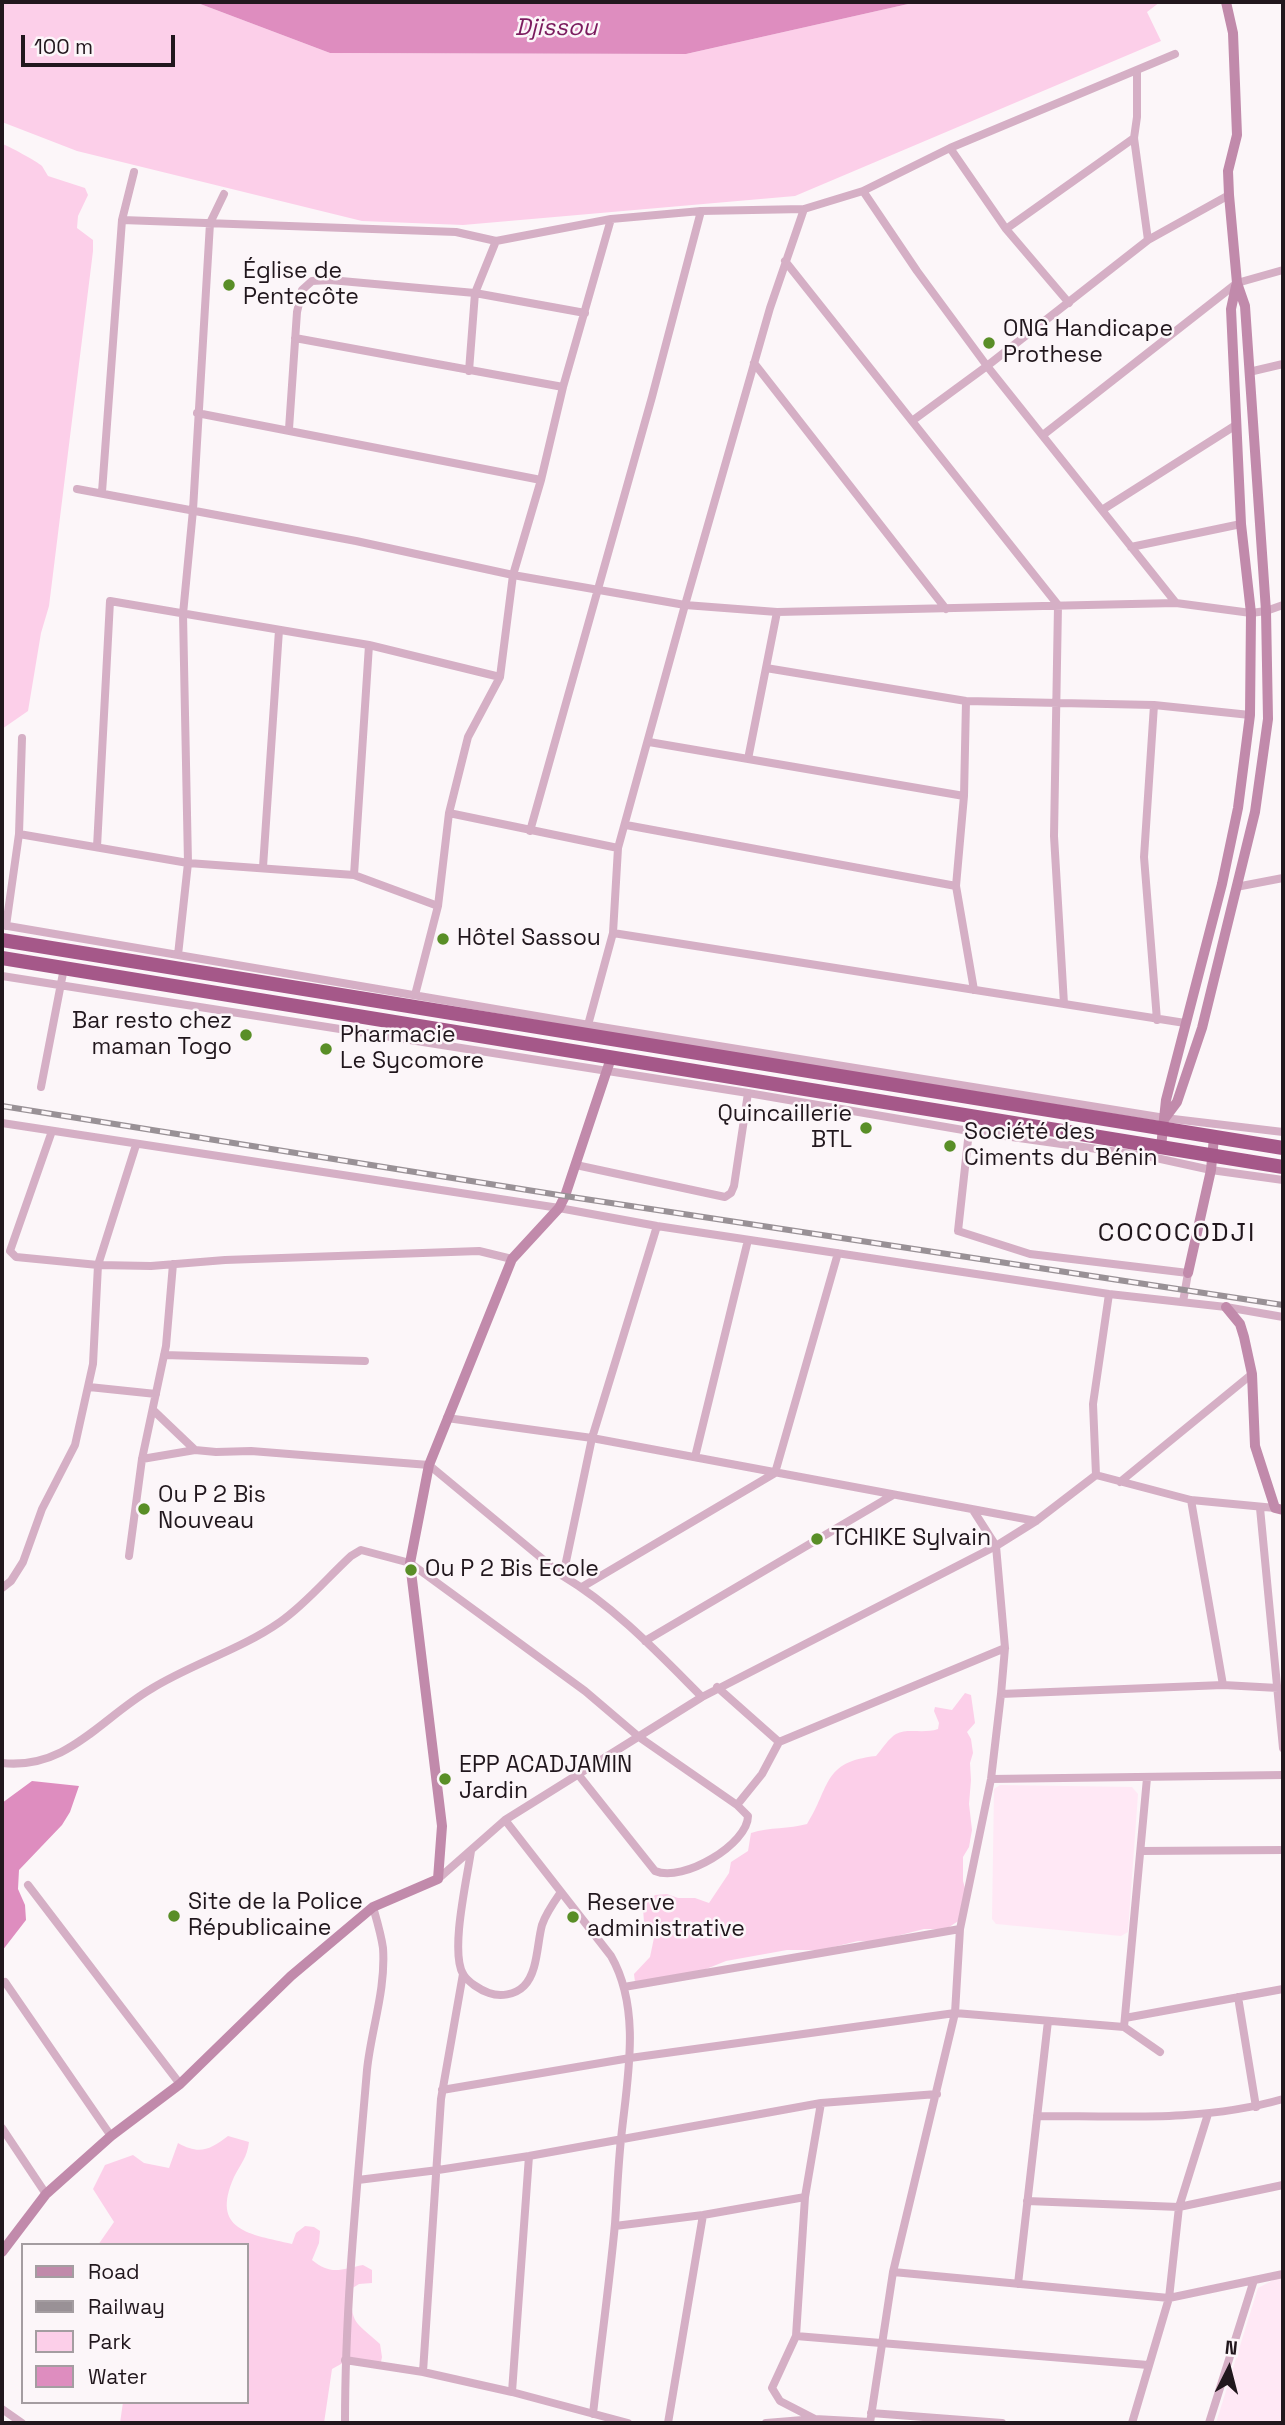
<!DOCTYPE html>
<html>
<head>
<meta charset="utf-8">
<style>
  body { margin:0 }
  #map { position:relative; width:1285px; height:2425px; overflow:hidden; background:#fcf6f9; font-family:"Space Grotesk",sans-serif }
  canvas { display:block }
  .frame { position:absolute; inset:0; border:4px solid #21171d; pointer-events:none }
  .legend { position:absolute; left:21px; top:2243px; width:228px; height:161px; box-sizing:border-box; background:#fcf6f9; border:2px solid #a49da1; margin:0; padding:9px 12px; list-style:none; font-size:21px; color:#21171d }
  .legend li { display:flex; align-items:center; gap:14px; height:35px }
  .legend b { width:35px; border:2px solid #a49da1 }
  .north { position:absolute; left:1194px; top:2334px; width:70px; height:70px; -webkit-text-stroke:5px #fcf6f9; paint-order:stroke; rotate:6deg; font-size:19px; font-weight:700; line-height:28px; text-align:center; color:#21171d }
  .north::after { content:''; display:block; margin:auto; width:24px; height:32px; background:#21171d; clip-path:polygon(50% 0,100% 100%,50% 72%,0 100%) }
  .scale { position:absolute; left:21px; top:35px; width:154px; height:32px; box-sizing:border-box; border:4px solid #21171d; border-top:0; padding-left:9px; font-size:21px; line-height:24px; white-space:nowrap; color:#21171d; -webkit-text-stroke:5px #fcf6f9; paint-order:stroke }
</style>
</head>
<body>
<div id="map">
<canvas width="1285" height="2425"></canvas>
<div class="frame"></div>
<ul class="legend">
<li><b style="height:9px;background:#c18aab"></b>Road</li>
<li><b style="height:9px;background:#999196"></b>Railway</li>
<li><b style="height:19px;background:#fccfe9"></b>Park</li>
<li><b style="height:19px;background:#de8dbf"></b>Water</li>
</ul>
<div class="north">N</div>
<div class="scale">100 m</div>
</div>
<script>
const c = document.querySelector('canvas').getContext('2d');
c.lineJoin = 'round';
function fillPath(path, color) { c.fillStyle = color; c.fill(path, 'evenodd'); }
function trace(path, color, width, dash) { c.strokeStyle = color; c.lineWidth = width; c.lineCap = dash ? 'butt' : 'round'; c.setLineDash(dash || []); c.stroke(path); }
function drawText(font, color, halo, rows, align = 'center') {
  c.font = font + ' "Space Grotesk",sans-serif'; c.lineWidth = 5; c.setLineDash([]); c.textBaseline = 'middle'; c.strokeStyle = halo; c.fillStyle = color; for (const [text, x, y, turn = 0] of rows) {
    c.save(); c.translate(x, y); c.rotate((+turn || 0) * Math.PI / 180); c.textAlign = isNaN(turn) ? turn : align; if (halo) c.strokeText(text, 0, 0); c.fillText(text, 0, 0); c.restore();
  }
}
fillPath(new Path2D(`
  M1000,1785l132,2 6,7 -10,138 -7,4 -125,-12 -4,-5 2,-130z
  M1283,2275v148h-67l42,-135z`), '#ffe8f5');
fillPath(new Path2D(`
  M2,2h193l135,51 356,1 231,-52h243l-13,10 14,29 -366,155 -332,29 -101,-4 -285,-70 -75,-29z
  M2,144c5,1 36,18 40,22 2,3 4,7 6,10l37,12 3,7 -10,21 -1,12 16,12v11l-44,355 -8,27 -13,78 -26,18z
  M965,1693l6,2 4,28 -8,9 4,7 2,14 -3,10 1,17 -2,24 3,26 -3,17 -6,10v24l3,11 -3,26 -17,11h-22l-51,13 -15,-1 -37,9h-34l-61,11 -25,10 -66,11 -1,-8 16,-17 5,-24 -11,-10 -1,-16 12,-12 12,-1 11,4h17l14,5 20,-30 2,-11 17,-11 3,-18c19,-6 38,-4 56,-9 24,-38 15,-62 69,-68 6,-7 13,-18 20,-22 11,-6 28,0 42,-5l1,-6 -5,-12 1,-4 17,3z
  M228,2136l21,6c-2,16 -8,21 -15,35 -24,54 16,57 58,67l4,-11 9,-7 9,1 6,4 -1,12 -7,17c19,16 30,9 51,5l9,5v13l-13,1 -8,5c0,36 4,32 29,55l2,13 -2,10 -30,-8 -18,10 -8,54h-204l3,-21h124v-157h-149l16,-23 -21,-33 12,-24 28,-10 11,8 25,5 9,-25c21,12 32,7 50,-7z`), '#fccfe9');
fillPath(new Path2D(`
  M195,2h722l-231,52 -356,-1z
  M32,1781l47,5 -9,26 -8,13 -43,45 -1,19 7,16 1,15 -24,31v-148z`), '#de8dbf');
trace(new Path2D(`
  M1137,70v47l-3,21 14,102
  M950,148l56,81 63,74
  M863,191l54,80 70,95 189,237
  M122,220l334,12 40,9 115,-22 90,-8 103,-2 59,-18 87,-43 225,-94
  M1006,229l128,-91
  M785,261l273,344 -4,231 10,168
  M295,338l268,49
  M754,363l192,246
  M469,371l6,-78 21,-52
  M1249,372l34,-8
  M197,413l344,67
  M912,421l75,-55 161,-126 81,-45
  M289,429l8,-117 5,-22 10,-9 18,-1 145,13 110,20
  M1043,435l194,-152 46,-13
  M77,489l279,52 157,34 172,30 92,7 399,-9 75,10 15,-2 17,-6
  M102,492l20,-272 12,-48
  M1102,510l134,-85
  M1131,547l110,-23
  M766,668l200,33 188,4 96,10
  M966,701l-2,95 -8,90 18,104
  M1154,705l-10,152 13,163
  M649,742l315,54
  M748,759l29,-147
  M449,813l169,35
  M626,825l330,61
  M530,831l122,-434 49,-186
  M19,834l169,29 166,12 84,31
  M97,847l13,-246 259,44 131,32
  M263,867l16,-237
  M354,875l15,-230
  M1236,887l47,-9
  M2,925l599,102 564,91 118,14
  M6,926l13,-92 3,-96
  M613,933l572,90
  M178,955l10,-92 -5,-249 10,-104 17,-287 14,-29
  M2,976l746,117 221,38 178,25 64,14 72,10
  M415,995l23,-89 11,-93 19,-76 32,-60 13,-102 28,-95 22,-93 48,-168
  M588,1025l25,-92 5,-85 67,-243 85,-297 34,-99
  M41,1087l23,-119
  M2,1123l557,85 98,18 452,68 117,13 57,10
  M52,1131l-42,120 6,6 82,8 53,1 74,-6 254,-9 33,8
  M969,1131l-11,100 72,23 158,19 -5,29
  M576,1165l149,32 6,-4 3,-7 14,-93
  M164,1355l201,6
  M89,1387l67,7
  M153,1410l42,40
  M447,1418l145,20 444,83
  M695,1457l53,-217
  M142,1459l53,-9 21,2 35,-1 178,14 134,111c52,31 96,78 139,121
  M1096,1475l-3,-71 16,-110
  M1120,1482l132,-108
  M1191,1500l32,185
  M1260,1508l23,240
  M129,1556l13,-97 24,-113 7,-82
  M563,1576l29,-138 65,-212
  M582,1587l193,-114 63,-220
  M2,1588l9,-7 12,-19 19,-53 33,-64 18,-81 5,-99 38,-120
  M645,1641l248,-146
  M717,1687l62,55
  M1001,1694l222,-9 55,3
  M2,1763c65,7 98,-44 149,-74 40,-25 89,-39 129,-67 26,-18 47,-44 71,-66l10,-6 49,13 175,128 54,46 98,68 11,11c0,28 -65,67 -93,55l-78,-98
  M991,1779l292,-4
  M737,1805l25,-31 17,-32 226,-94
  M505,1820l106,136c31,54 16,124 10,183 -3,28 -4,56 -6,85 -6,63 -15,127 -22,190
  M471,1851c-4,28 -21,100 -8,123 5,8 17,16 26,19 11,4 26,2 35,-7 14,-14 13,-43 18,-61 4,-12 12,-23 19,-33
  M1141,1851l142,-1
  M438,1879l67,-59 197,-123 294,-151 40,-25 60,-46 95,25 84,8
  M28,1885l152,199
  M5,1982l106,154
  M624,1987l336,-58
  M1238,1997l18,110
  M1125,2018l158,-29
  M1124,2027l23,-249
  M442,2090l188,-32 325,-45 169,14 36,25
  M1037,2116c82,0 167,6 246,-17
  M2,2128l44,66
  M358,2180l80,-10 91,-14 292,-53 116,-9
  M1027,2201l152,6 104,-22
  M615,2226l88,-11 102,-18
  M893,2272l276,26 114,-24
  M1018,2284l30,-263
  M796,2336l352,29
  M345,2360l78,12 89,20 116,31
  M423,2372l18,-273 22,-125
  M512,2392l17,-236
  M2,2409l20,14
  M871,2413l131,10
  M815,2419l-35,-18 -8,-13 24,-52 9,-139 16,-94
  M345,2423c0,-118 12,-235 22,-353 4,-40 19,-80 16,-122 -2,-14 -6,-27 -10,-41
  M668,2423l35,-208
  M766,2423l49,-4 55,3
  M870,2423l23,-151 62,-259 5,-84 31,-150 10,-85 4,-46 -9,-102 -23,-36
  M1132,2423l37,-125 10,-91 29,-93
  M1209,2423l45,-143`), '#d5afc5', 8);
trace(new Path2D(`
  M1165,1118l12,-16 25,-74 53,-216 13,-93 -2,-108 -21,-305 -8,-23 -8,-88 -1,-24 9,-36 -4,-102 -7,-31
  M1161,1147l5,-47 56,-216 16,-76 12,-93 1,-102 -10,-89 -10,-215 5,-23
  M1188,1273l23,-103 3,-33
  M1226,1307l14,17 4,13 8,37 3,72 20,62 8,2
  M2,2252l44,-58 65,-58 69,-52 111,-108 82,-69 65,-28 4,-53 -32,-263 19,-98 83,-206 47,-51 6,-12 46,-138`), '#c18aab', 10);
trace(new Path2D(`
  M2,940l1281,208
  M2,958l1281,209`), '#a55889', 14);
const rail = new Path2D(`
  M2,1106l563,90 718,109`);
trace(rail, '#999196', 6);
trace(rail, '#fcf6f9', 3.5, [10]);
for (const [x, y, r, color] of [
  [229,285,7,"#598e27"],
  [989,343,7,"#598e27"],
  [443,939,7,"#598e27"],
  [246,1035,7,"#598e27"],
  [326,1049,7,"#598e27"],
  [866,1128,7,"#598e27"],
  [950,1146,7,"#598e27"],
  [144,1509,7,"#598e27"],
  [817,1539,7,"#598e27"],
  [411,1570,7,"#598e27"],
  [445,1779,7,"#598e27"],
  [174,1916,7,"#598e27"],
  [573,1917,7,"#598e27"]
]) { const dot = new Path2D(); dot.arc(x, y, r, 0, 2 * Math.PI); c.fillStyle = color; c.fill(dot); trace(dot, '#fcf6f9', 2.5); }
drawText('23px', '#21171d', '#fcf6f9', [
  ["Église de",243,272],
  ["Pentecôte",243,298],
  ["ONG Handicape",1003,330],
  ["Prothese",1003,356],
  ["Hôtel Sassou",457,939],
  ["Bar resto chez",232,1022,"right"],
  ["maman Togo",232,1048,"right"],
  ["Pharmacie",340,1036],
  ["Le Sycomore",340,1062],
  ["Quincaillerie",852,1115,"right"],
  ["BTL",852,1141,"right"],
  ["Société des",964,1133],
  ["Ciments du Bénin",964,1159],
  ["Ou P 2 Bis",158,1496],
  ["Nouveau",158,1522],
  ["TCHIKE Sylvain",831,1539],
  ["Ou P 2 Bis Ecole",425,1570],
  ["EPP ACADJAMIN",459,1766],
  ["Jardin",459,1792],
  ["Site de la Police",188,1903],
  ["Républicaine",188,1929],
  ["Reserve",587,1904],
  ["administrative",587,1930]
], 'left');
drawText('italic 24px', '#7b1b5e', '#fcf6f9', [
  ["Djissou",556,28]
]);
c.letterSpacing = '2px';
drawText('26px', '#21171d', '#fcf6f9', [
  ["COCOCODJI",1177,1234]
]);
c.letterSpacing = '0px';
</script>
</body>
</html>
